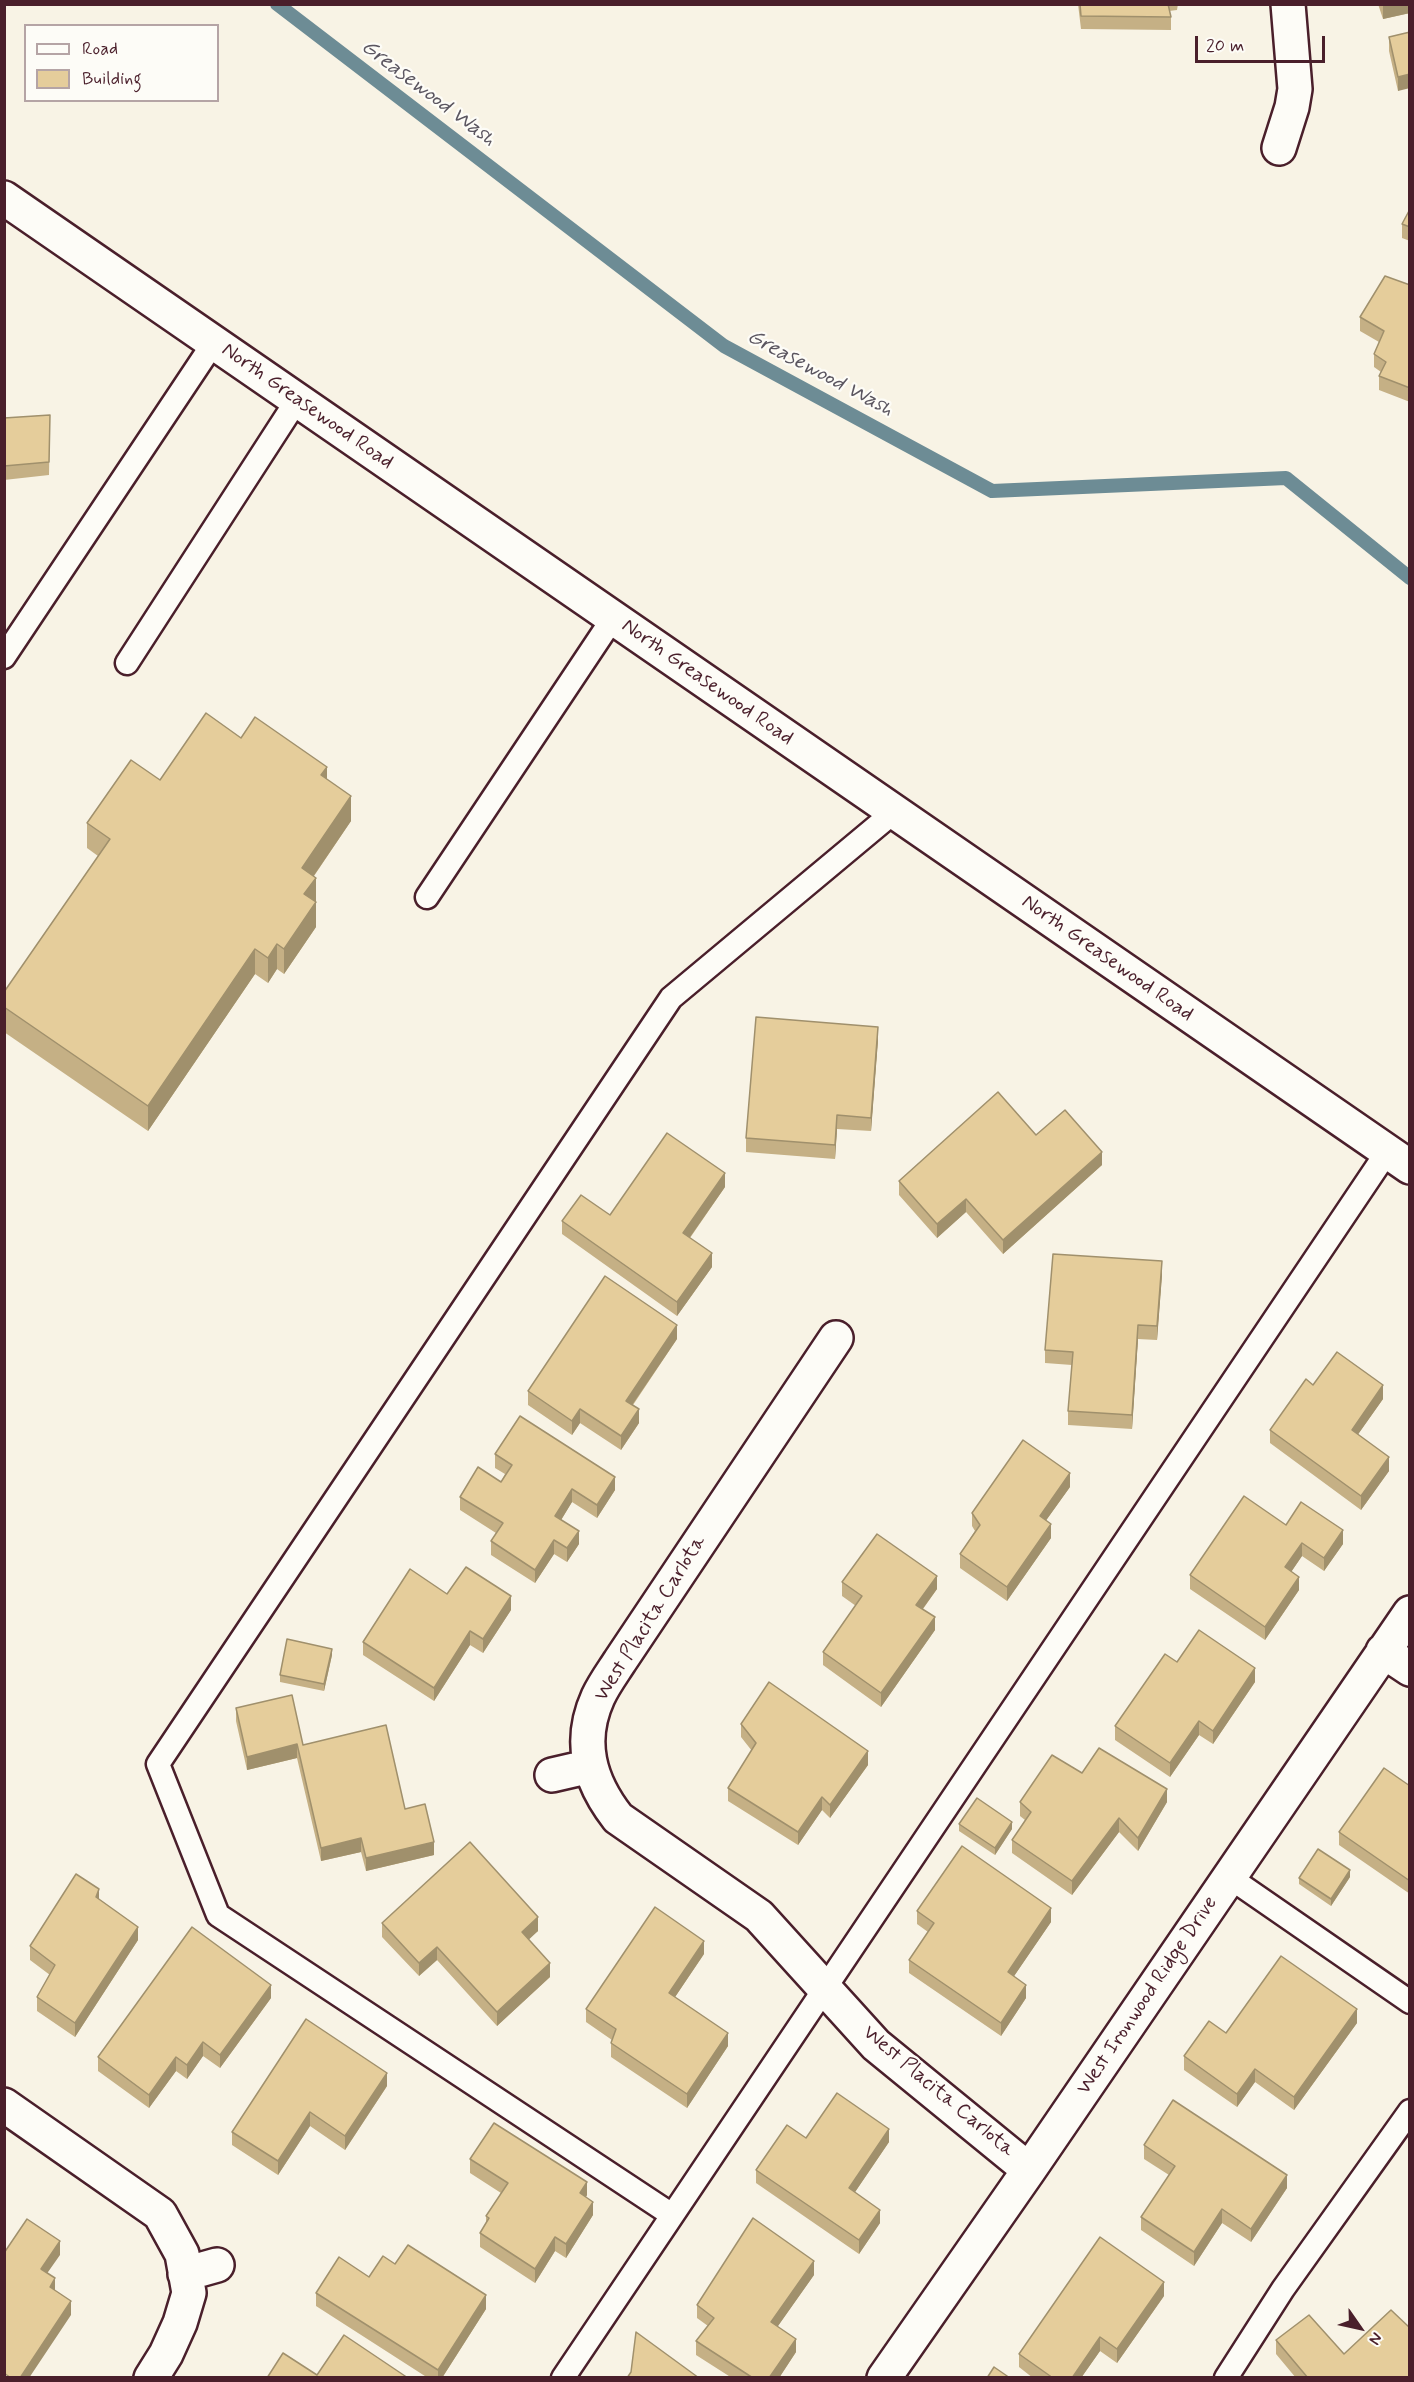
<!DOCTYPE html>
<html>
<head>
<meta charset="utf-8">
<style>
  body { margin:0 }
  #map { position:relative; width:1414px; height:2382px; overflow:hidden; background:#f8f3e5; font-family:Mynerve,sans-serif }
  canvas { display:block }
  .frame { position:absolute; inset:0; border:6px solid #4a1f2b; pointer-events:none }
  .legend { position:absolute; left:24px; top:24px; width:195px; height:78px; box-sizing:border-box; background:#fdfcf7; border:2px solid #b5a4a5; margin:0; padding:8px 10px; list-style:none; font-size:18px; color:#4a1f2b }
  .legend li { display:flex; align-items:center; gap:12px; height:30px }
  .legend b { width:30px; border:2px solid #b5a4a5 }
  .north { position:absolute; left:1330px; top:2298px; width:60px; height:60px; -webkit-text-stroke:4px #fdfcf7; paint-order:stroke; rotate:124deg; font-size:16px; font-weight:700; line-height:24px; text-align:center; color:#4a1f2b }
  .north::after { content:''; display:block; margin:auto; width:21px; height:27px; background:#4a1f2b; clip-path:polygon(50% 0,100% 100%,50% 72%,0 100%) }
  .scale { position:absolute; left:1195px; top:36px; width:130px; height:27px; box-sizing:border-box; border:3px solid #4a1f2b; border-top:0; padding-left:8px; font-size:18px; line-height:21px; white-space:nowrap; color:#4a1f2b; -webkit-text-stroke:4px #fdfcf7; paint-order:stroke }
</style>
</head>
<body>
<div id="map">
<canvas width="1414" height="2382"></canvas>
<div class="frame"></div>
<ul class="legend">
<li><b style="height:8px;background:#fdfcf7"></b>Road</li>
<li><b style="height:16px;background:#e5cd9b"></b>Building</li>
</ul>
<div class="north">N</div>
<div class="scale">20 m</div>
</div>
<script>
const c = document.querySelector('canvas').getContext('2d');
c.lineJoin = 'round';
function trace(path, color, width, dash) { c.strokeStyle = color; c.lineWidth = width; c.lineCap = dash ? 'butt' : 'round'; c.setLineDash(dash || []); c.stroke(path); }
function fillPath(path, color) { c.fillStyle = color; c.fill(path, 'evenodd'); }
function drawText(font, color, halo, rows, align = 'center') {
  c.font = font + ' Mynerve,sans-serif'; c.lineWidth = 4.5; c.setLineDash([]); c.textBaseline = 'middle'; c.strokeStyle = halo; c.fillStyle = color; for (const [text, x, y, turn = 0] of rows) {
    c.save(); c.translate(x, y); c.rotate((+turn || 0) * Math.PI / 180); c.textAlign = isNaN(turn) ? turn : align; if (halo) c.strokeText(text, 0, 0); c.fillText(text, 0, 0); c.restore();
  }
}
trace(new Path2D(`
  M277,4l447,342 268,145 294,-13 124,100`), '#6d8c95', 14);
const lane = new Path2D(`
  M4,657l210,-315
  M127,663l170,-263
  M427,897l186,-279
  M1229,1877l181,125
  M672,2215l-454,-300 -60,-151 513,-766 223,-186
  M563,2378l824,-1226
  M1226,2378l57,-89 127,-178`);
const street = new Path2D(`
  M1279,148l13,-41 3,-18 -7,-85
  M836,1338l-216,323c-7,11 -16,23 -22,36 -20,44 -9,84 20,121l141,98 117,129 153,125
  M1383,1651l27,18
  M552,1775l39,-9
  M4,2105l156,109 22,40 7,39 -9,30 -14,31 -15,24
  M185,2274l32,-9
  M884,2378l145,-208 381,-557`);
const secondary = new Path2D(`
  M4,198l1406,969`);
trace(lane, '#4a1f2b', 27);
trace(street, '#4a1f2b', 38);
trace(secondary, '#4a1f2b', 38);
trace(lane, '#fdfcf7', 22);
trace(street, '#fdfcf7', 33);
trace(secondary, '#fdfcf7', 33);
fillPath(new Path2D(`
  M1078,4h100l-1,6 -8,1 2,6v13l-90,-1z
  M1378,4h32v9l-27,6z
  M1410,32l-12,59 -9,-40v-14z
  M1410,209v32l-8,-3v-14z
  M1410,285v117l-31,-12v-14l2,-4 -7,-5v-13l5,-12 -19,-11v-14z
  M50,415l-1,60 -45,5v-62z
  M241,738l86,41 24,42 -37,55 2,2v49l-32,47 -7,-5 -9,14 -13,-9 -107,157 -144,-99v-40l94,-136 -11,-8v-25l73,-43z
  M878,1040l-7,91 -34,-2 -2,30 -89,-7v-14z
  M1036,1135l66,30 -99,89 -37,-42 -29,26 -38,-43v-14z
  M725,1187l-35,51 22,29 -35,49 -115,-82v-13l48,-6z
  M1162,1275l-5,65 -19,-1 -6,90 -64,-4v-14l4,-46 -27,-2v-13z
  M677,1339l-44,66 6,18 -18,27 -41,-27 -8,12 -44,-30v-14z
  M1313,1385l70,14 -25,35 31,37 -28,39 -91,-67v-13z
  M495,1454l120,36 -18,28 -25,-16 -11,18 18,24 -12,18 -13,-8 -19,29 -44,-28v-14l5,-8 -36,-23v-13l41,-15 4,-8 -10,-6z
  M1070,1487l-24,33 5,18 -44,63 -47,-33v-14l15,-23 -3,-5v-13z
  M1286,1525l57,19 -19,27 -22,-15 -11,16 8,18 -34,50 -75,-51v-14z
  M842,1582l95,7 -14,20 12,21 -54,77 -58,-42v-13l33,-46 -14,-10z
  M511,1610l-28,43 -13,-8 -36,56 -71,-46v-13z
  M332,1655l-8,36 -44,-9v-7z
  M1177,1662l78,20 -42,62 -14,-9 -29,42 -55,-37v-14z
  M236,1708l67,37 102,64 29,46 -68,16 -5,-19 -40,9 -24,-103 -50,12 -11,-49z
  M741,1724l127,41 -38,53 -8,-8 -24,35 -70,-44v-13l24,-37 -11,-14z
  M1082,1773l85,29 -29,49 -19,-19 -47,63 -60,-42v-13l13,-20 -5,-4v-14z
  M1410,1786v108l-71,-49v-13z
  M959,1824l53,5 -17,26 -36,-24z
  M1350,1877l-19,29 -32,-22v-6z
  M99,1900l39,40 -63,97 -38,-26v-14l13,-22 -20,-15v-14z
  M917,1911l134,11 -37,54 12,22 -25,38 -92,-63v-13l19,-28 -11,-8z
  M382,1923l156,8 -10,8 22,38 -53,49 -60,-66 -18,16 -37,-39z
  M704,1954l-29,43 53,49 -41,62 -76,-51v-14l1,-3 -26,-18v-13z
  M271,1998l-51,70 -17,-12 -16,23 -11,-8 -27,37 -51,-37v-14z
  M1357,2023l-63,87 -39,-28 -18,25 -53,-37v-14l42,-23z
  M387,2086l-42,64 -35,-24 -32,49 -46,-30v-13z
  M806,2138l83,4 -34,50 25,31 -21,31 -103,-71v-13z
  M1144,2145l143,43 -36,54 -29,-19 -28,43 -53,-36v-13l28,-42 -25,-16z
  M470,2159l117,36 -1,2 7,18 -27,43 -11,-7 -20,32 -55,-36v-14l6,-10v-7l15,-23 -31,-20z
  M395,2264l91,45 -44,69h-14l-112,-72v-13l53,-16z
  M814,2275l-37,52 19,25 -17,26h-47l-36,-23v-14l12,-15 -11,-8v-13z
  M1164,2296l-47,67 -17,-12 -19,27h-48l-14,-11v-13z
  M1276,2340l68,14 66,24h-114l-20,-24z`), '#c5b085');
fillPath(new Path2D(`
  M1388,4h22v9l-27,6v-13z
  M1410,74v14l-12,3v-14z
  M327,767v25l-6,-17z
  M351,796v25l-49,72v-25z
  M316,878v49l-32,47v-25l20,-55z
  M277,944v25l-9,14v-25z
  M255,949v25l-107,157v-25z
  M878,1027v13l-7,91v-13z
  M837,1115v14l-2,30v-14z
  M1102,1152v13l-99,89v-14z
  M725,1173v14l-42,60v-14z
  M966,1199v13l-29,26v-14z
  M712,1253v14l-35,49v-14z
  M1162,1261v14l-5,65v-14z
  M677,1325v14l-51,75v-13z
  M1138,1325v14l-6,90v-14z
  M1383,1385v14l-31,44v-13z
  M580,1409v14l-8,12v-14z
  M639,1409v14l-18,27v-14z
  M1389,1457v14l-28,39v-14z
  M1070,1473v14l-30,42v-13z
  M615,1477v13l-18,28v-13z
  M572,1489v13l-17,28v-14z
  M1051,1524v14l-44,63v-14z
  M1343,1530v14l-19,27v-13z
  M579,1531v13l-12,18v-14z
  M554,1540v14l-19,29v-13z
  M1302,1543v13l-17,25v-14z
  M937,1576v13l-21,29v-13z
  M1299,1577v13l-34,50v-13z
  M511,1596v14l-28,43v-14z
  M935,1617v13l-54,77v-14z
  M470,1631v14l-36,56v-13z
  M332,1649v6l-8,36v-7z
  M1255,1668v14l-42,62v-13z
  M1199,1721v14l-29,42v-14z
  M297,1744v14l-50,12v-13z
  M868,1751v14l-38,53v-13z
  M1167,1789v13l-29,49v-13z
  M822,1797v13l-24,35v-13z
  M1119,1818v14l-47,63v-14z
  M1012,1822v7l-17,26v-7z
  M361,1838v14l-40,9v-13z
  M434,1842v13l-68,16v-13z
  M1350,1870v7l-19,29v-7z
  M99,1889v14l-3,-6z
  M1051,1908v14l-43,63v-13z
  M538,1917v14l-16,15v-14z
  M138,1927v13l-63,97v-14z
  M704,1941v13l-35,52v-13z
  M437,1947v13l-18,16v-13z
  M550,1963v14l-53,49v-14z
  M271,1985v13l-51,70v-13z
  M1026,1985v13l-25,38v-13z
  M1357,2009v14l-63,87v-13z
  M728,2033v13l-41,62v-14z
  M203,2042v14l-16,23v-14z
  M176,2057v14l-27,37v-13z
  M1255,2069v13l-18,25v-13z
  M387,2073v13l-42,64v-14z
  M310,2112v14l-32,49v-14z
  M889,2129v13l-40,59v-13z
  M1287,2175v13l-36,54v-13z
  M587,2182v13l-7,12v-14z
  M593,2202v13l-27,43v-14z
  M1222,2209v14l-28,43v-14z
  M880,2210v13l-21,31v-14z
  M555,2237v14l-20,32v-14z
  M60,2241v14l-19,27v-13z
  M814,2261v14l-43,61v-14z
  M55,2278v13l-5,-4z
  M1164,2282v14l-47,67v-14z
  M486,2295v14l-44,69h-4v-8z
  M71,2301v14l-42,63h-9z
  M1100,2337v14l-19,27h-9z
  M796,2339v13l-17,26h-10z`), '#a0906c');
const building = new Path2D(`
  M1080,4h88l3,13 -90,-1z
  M1410,32v42l-12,3 -9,-40z
  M1410,209v18l-8,-3z
  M1385,276l25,9v103l-31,-12 7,-14 -12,-8 10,-23 -24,-14z
  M50,415l-1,47 -45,4v-48z
  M206,713l35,25 14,-21 72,50 -6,8 30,21 -49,72 14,10 -12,16 12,8 -32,47 -7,-5 -9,14 -13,-9 -107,157 -144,-99v-15l106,-153 -23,-16 44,-63 29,20z
  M756,1017l122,10 -7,91 -34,-3 -2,30 -89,-7z
  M998,1092l38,43 29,-25 37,42 -99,88 -37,-41 -29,25 -38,-43z
  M667,1133l58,40 -42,60 29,20 -35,49 -115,-81 19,-26 29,20z
  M1053,1254l109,7 -5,65 -19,-1 -6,90 -64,-4 5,-59 -28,-2z
  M605,1276l72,49 -51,76 13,8 -18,27 -41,-27 -8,12 -44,-30z
  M1337,1352l46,33 -31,45 37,27 -28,39 -91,-66 36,-51 7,6z
  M520,1416l95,61 -18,28 -25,-16 -17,27 24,15 -12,17 -13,-8 -19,30 -44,-29 12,-18 -43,-26 18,-30 23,15 11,-17 -17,-11z
  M1023,1440l47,33 -30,43 11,8 -44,63 -47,-33 20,-29 -8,-12z
  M1244,1496l42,29 15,-23 42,28 -19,28 -22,-15 -17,24 14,10 -34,50 -75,-52z
  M877,1534l60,42 -21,29 19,12 -54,76 -58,-41 39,-56 -20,-14z
  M466,1567l45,29 -28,43 -13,-8 -36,57 -71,-46 47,-73 37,25z
  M1199,1630l56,38 -42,63 -14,-10 -29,42 -55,-37 50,-72 12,8z
  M287,1639l45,10 -8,35 -44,-9z
  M769,1682l99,69 -38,54 -8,-8 -24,35 -70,-44 28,-45 -15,-19z
  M292,1695l11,50 83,-20 19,84 20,-5 9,38 -68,16 -5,-20 -40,10 -24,-104 -50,13 -11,-49z
  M1099,1748l68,41 -29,49 -19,-20 -47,63 -60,-41 19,-28 -11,-10 32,-47 30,18z
  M1384,1768l26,18v95l-71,-49z
  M977,1798l35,24 -17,26 -36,-24z
  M470,1842l68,75 -16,15 28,31 -53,49 -60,-65 -18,16 -37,-40z
  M962,1846l89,62 -43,64 18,13 -25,38 -92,-63 25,-37 -17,-12z
  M1318,1849l32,21 -19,29 -32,-21z
  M76,1874l23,15 -3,8 42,30 -63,96 -38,-26 18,-32 -25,-19z
  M655,1907l49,34 -35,52 59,40 -41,61 -76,-51 5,-14 -30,-20z
  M192,1927l79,58 -51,70 -17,-13 -16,23 -11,-8 -27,38 -51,-38z
  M1281,1956l76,53 -63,88 -39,-28 -18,25 -53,-38 25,-35 17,12z
  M306,2019l81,54 -42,63 -35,-24 -32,49 -46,-29z
  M837,2093l52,36 -40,59 31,22 -21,30 -103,-70 31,-45 19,13z
  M1173,2100l114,75 -36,54 -29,-20 -28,43 -53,-35 34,-51 -31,-21z
  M494,2123l93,59 -7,11 13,9 -27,42 -11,-7 -20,32 -55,-36 9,-15 -3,-2 22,-33 -38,-24z
  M753,2218l61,43 -43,61 25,17 -27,39h-16l-57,-37 18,-23 -17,-13z
  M27,2219l33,22 -19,28 14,9 -5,9 21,14 -51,77h-9l-7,-5v-120z
  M1100,2237l64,45 -47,67 -17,-12 -28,41h-19l-34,-24z
  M408,2245l78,50 -48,75 -122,-77 23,-36 30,20 14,-21 12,8z
  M1391,2310l19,18v50h-102l-32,-38 33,-25 35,39z
  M636,2332l63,46h-72l4,-6z
  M344,2335l64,43h-141l16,-25 34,22z
  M994,2367l16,11h-23z`);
fillPath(building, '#e5cd9b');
trace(building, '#a0906c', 1.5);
drawText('21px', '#4a1f2b', '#fdfcf7', [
  ["North Greasewood Road",307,407,35],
  ["North Greasewood Road",707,683,35],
  ["North Greasewood Road",1107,959,35],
  ["West Placita Carlota",651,1619,-58],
  ["West Ironwood Ridge Drive",1148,1996,-56],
  ["West Placita Carlota",938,2092,40]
]);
drawText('italic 22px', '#5b5660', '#fdfcf7', [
  ["Greasewood Wash",428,94,37],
  ["Greasewood Wash",820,374,28]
]);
</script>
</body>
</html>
